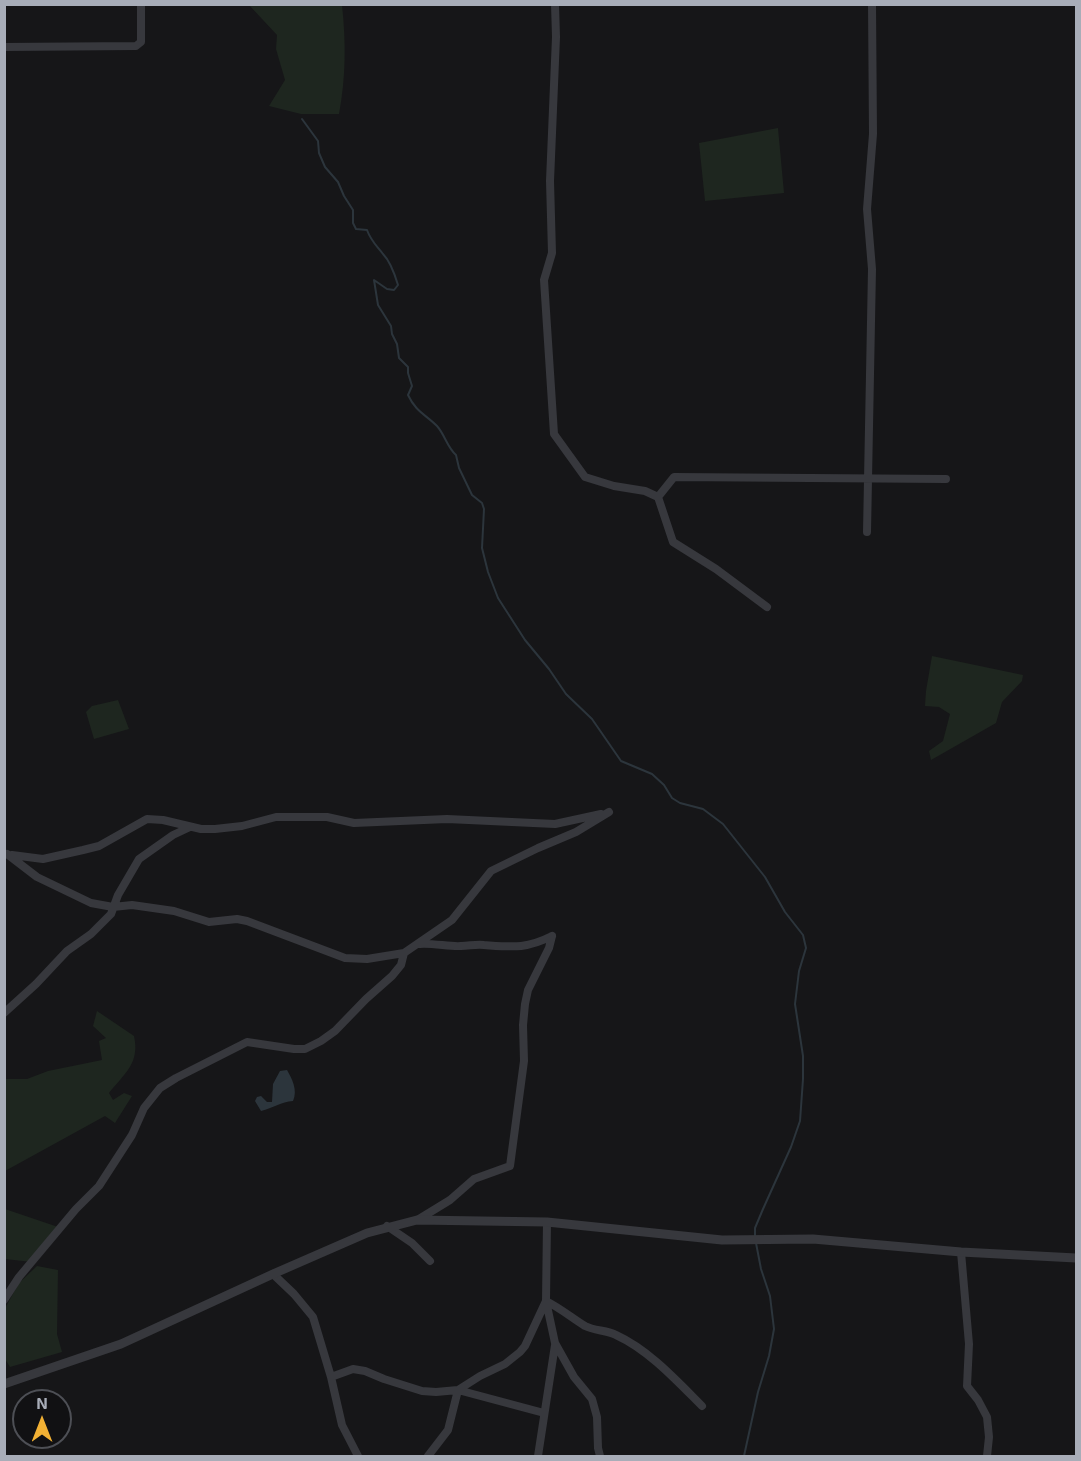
<!DOCTYPE html>
<html>
<head>
<meta charset="utf-8">
<style>
  body { margin:0 }
  #map { position:relative; width:1081px; height:1461px; overflow:hidden; background:#161618; font-family:"Exo 2",sans-serif }
  canvas { display:block }
  .frame { position:absolute; inset:0; border:6px solid #a8adb8; pointer-events:none }
  .north { position:absolute; left:12px; top:1389px; width:60px; height:60px; box-sizing:border-box; background:#111113; border:2px solid #4d4f55; border-radius:50%; rotate:0deg; font-size:16px; font-weight:700; line-height:24px; text-align:center; color:#a8adb8 }
  .north::after { content:''; display:block; margin:auto; width:21px; height:27px; background:#f2b134; clip-path:polygon(50% 0,100% 100%,50% 72%,0 100%) }
</style>
</head>
<body>
<div id="map">
<canvas width="1081" height="1461"></canvas>
<div class="frame"></div>
<div class="north">N</div>
</div>
<script>
const c = document.querySelector('canvas').getContext('2d');
c.lineJoin = 'round';
function fillPath(path, color) { c.fillStyle = color; c.fill(path, 'evenodd'); }
function trace(path, color, width, dash) { c.strokeStyle = color; c.lineWidth = width; c.lineCap = dash ? 'butt' : 'round'; c.setLineDash(dash || []); c.stroke(path); }
fillPath(new Path2D(`
  M249,5h93c4,37 4,72 -3,109h-38l-32,-8 16,-26 -9,-31 1,-14z
  M778,128l6,65 -79,8 -6,-58z
  M932,656l91,19 -1,6 -20,21 -6,21 -65,37 -2,-9 14,-10 7,-27 -11,-7 -14,-1 1,-15z
  M118,700l11,29 -35,10 -8,-27 6,-6z
  M97,1011l37,25c6,27 -9,37 -25,57l4,7 11,-7 8,3 -17,27 -10,-7 -100,55v-92h22l21,-8 54,-11 -3,-19 7,-3 -13,-12z
  M5,1209l59,20 -32,33 -27,-3z
  M37,1266l21,4 -1,64 5,18 -52,15 -5,-8 -1,-49 15,-27z`), '#1e261f');
fillPath(new Path2D(`
  M287,1070c5,9 11,20 6,31 -12,1 -20,7 -32,10l-6,-10 2,-4 4,-1 6,6h5l1,-18 7,-13z`), '#2c353c');
trace(new Path2D(`
  M302,119l16,22 1,12 6,14 13,15 6,14 9,14v13l3,6 11,1c4,11 9,15 16,24 8,8 12,21 15,31l-4,5 -7,-1 -13,-9 4,25 13,21 1,8 5,10 2,14 9,9v6l4,13 -4,9c8,17 17,19 29,31 8,9 10,21 19,29l3,13 13,27 10,8 2,6 -2,39 6,24 10,26 27,42 24,29 17,25 26,25 29,42 31,13 12,11 8,13 8,5 23,6 20,15 42,53 20,35 18,23 3,13 -7,23 -4,33 8,52v23l-3,42 -9,26 -28,62 -8,19v9
  M744,1456l14,-64 11,-36 5,-27 -4,-33 -9,-27 -5,-26`), '#2c353c', 2);
trace(new Path2D(`
  M555,4l1,33 -6,144 2,72 -8,27 10,154 31,43 29,9 31,5 13,6 15,45 43,27 51,38
  M4,47l132,-1 5,-4v-38
  M658,497l16,-20 272,2
  M867,532l5,-263 -5,-60 6,-75 -1,-130
  M7,854l30,23 54,26 22,4 19,-2 42,6 35,11 28,-3 10,2 98,37 22,1 37,-6 48,-33 39,-49 47,-23 38,-16 33,-20
  M12,855l31,4 40,-9 16,-4 48,-27 16,1 38,9h14l27,-3 34,-9h51l27,6 93,-4 108,5 46,-10
  M420,944c13,-1 31,3 41,2 8,0 15,-2 23,-1 29,2 42,4 68,-9
  M4,1013l32,-29 31,-33 24,-17 20,-20 7,-19 21,-36 34,-24 17,-8
  M419,1219l31,-19 24,-21 36,-13 14,-105 -1,-36 2,-21 3,-14 21,-42 3,-12
  M547,1222l-1,79 9,42 19,34 18,22 5,18 1,31 2,8
  M387,1226l25,17 18,18
  M961,1252l8,92 -2,42 11,14 9,17 2,20 -2,19
  M273,1274l21,20 19,23 18,60 11,48 16,31
  M4,1300l15,-23 57,-68 23,-23 33,-51 12,-27 16,-20 16,-10 71,-36 47,7h11l16,-8 14,-10 31,-32 26,-23 9,-11 3,-12
  M331,1377l22,-8 12,2 19,8 38,12 14,1 22,-2 86,23
  M428,1456l20,-26 10,-40 22,-14 25,-12 15,-12 5,-6 21,-45c14,7 26,17 39,25 10,5 22,4 31,9 33,15 61,46 86,71
  M538,1456l17,-111`), '#37383d', 8);
trace(new Path2D(`
  M4,1384l117,-40 152,-70 94,-41 50,-13 130,2 175,18 91,-1 148,13 115,6`), '#37383d', 9);
</script>
</body>
</html>
